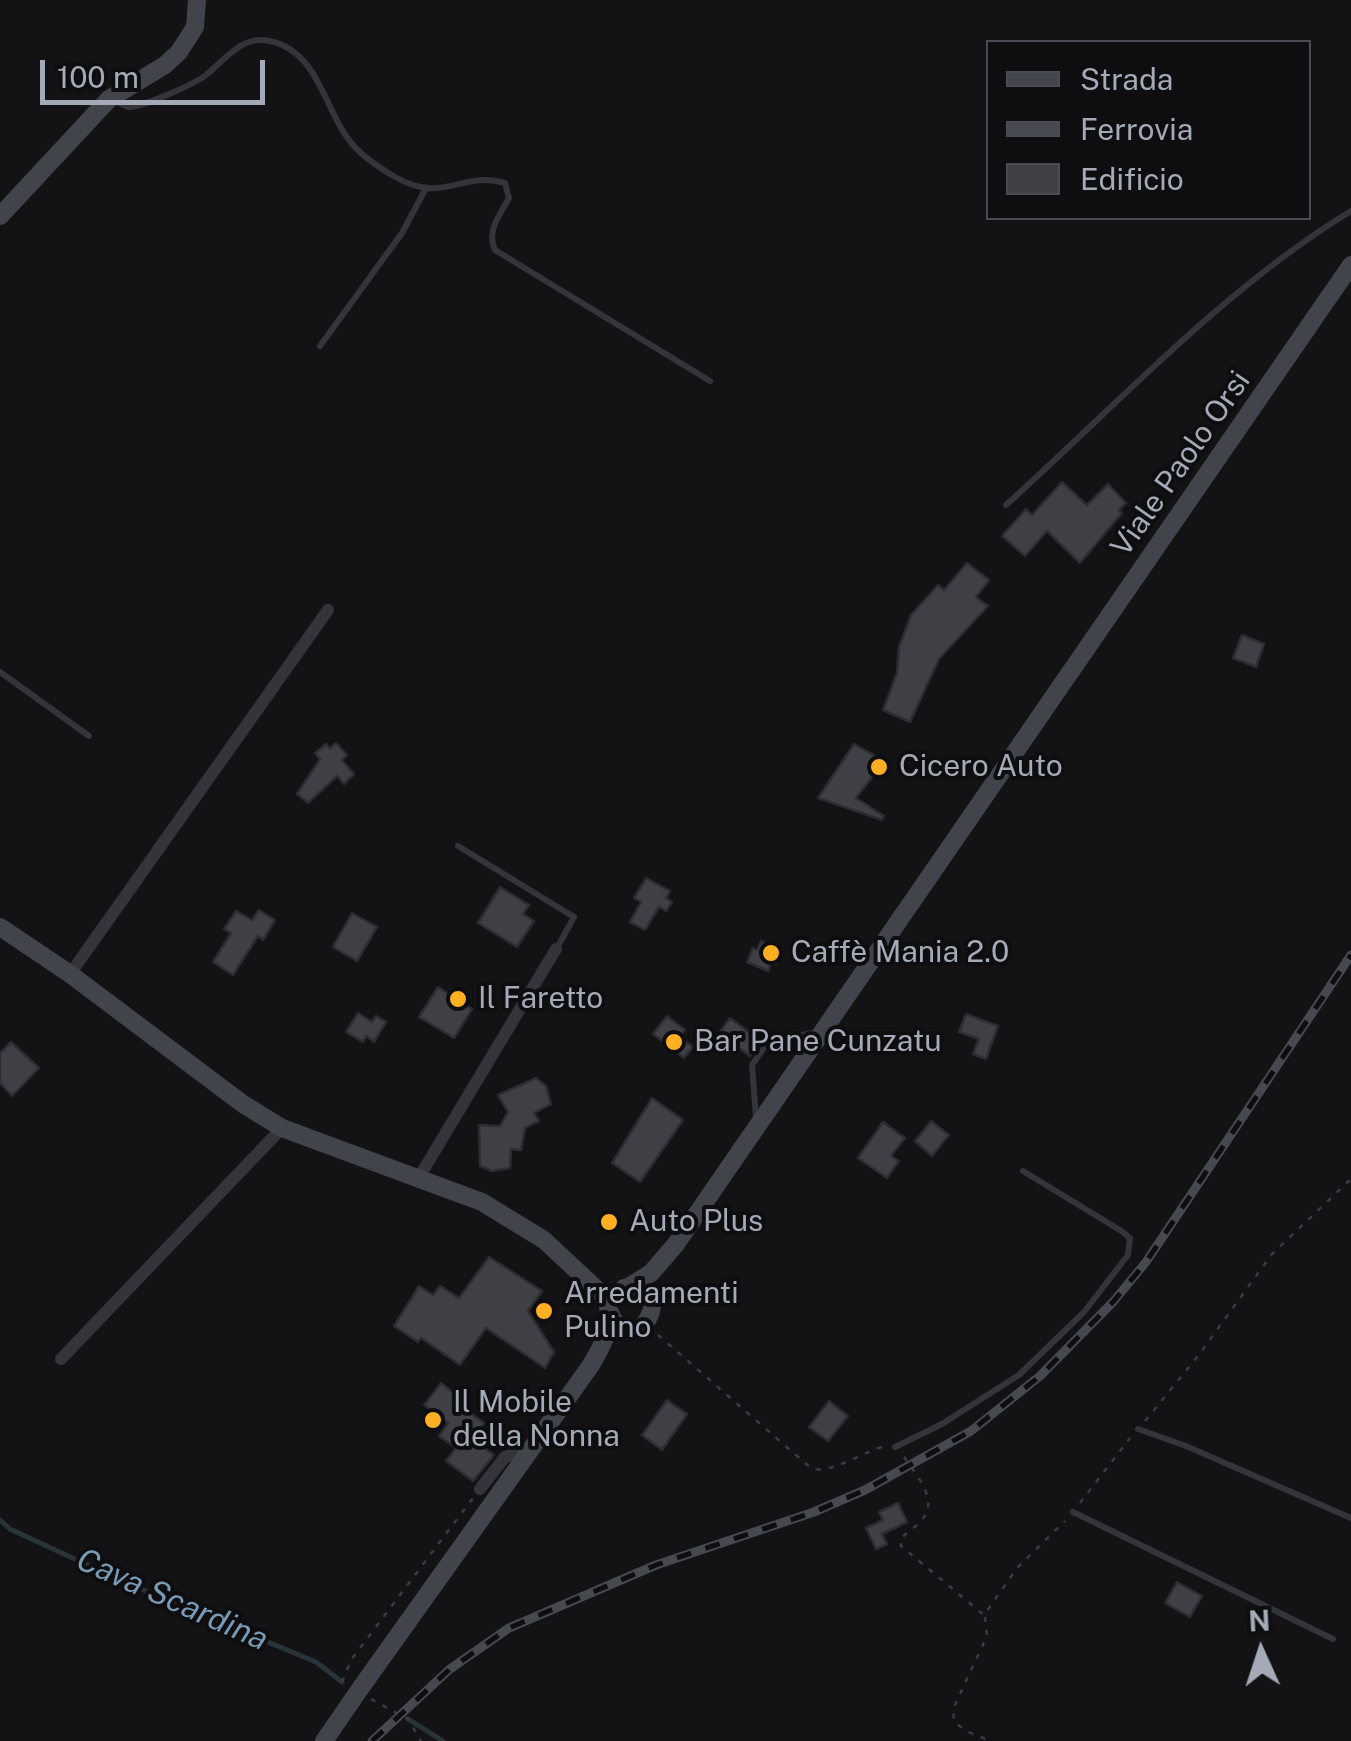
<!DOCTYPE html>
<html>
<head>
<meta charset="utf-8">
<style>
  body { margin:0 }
  #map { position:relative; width:1351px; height:1741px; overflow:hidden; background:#131315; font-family:"Public Sans",sans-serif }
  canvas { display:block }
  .legend { position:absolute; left:986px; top:40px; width:325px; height:180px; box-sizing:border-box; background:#0e0e10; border:2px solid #4a4c53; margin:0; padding:12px 18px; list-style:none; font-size:30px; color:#a4aab7 }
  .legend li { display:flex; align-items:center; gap:20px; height:50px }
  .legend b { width:50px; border:2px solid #4a4c53 }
  .north { position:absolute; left:1211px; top:1601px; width:100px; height:100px; -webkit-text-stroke:8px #0e0e10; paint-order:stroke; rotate:357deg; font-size:28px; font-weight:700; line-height:40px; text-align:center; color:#a4aab7 }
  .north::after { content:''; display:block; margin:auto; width:35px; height:45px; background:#a4aab7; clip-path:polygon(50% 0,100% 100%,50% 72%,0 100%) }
  .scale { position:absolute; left:40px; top:60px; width:225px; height:45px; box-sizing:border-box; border:5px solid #a4aab7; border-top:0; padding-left:12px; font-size:30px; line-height:35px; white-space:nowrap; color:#a4aab7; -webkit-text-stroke:8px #0e0e10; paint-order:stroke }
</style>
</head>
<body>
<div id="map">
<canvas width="1351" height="1741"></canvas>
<ul class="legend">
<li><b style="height:12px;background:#42444b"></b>Strada</li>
<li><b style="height:12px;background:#474950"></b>Ferrovia</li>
<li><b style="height:28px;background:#3f4045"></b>Edificio</li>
</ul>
<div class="north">N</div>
<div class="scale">100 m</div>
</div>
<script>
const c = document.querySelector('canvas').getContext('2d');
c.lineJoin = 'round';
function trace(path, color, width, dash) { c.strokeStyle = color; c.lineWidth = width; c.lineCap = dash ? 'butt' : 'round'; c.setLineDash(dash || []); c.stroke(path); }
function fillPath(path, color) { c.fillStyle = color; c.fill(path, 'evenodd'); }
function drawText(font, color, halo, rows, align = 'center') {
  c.font = font + ' "Public Sans",sans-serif'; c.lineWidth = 8; c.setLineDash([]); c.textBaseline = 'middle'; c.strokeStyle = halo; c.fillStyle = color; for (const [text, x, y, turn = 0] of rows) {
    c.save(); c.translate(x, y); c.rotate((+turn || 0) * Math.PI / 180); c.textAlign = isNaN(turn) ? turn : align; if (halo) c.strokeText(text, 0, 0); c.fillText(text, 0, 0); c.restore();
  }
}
trace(new Path2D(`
  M0,1520l10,9 121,56 185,77 26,20
  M408,1719l35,22`), '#29333a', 5);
const building = new Path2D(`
  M1062,482l25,23 21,-21 18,19 -7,7 3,3 -42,50 -33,-32 -22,25 -23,-20 24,-27 6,6z
  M967,563l22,17 -13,17 12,9 -49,53 -29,63 -27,-12 14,-37 2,-26 12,-32 27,-30 6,5z
  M1242,635l22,9 -8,23 -23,-9z
  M336,743l11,12 -5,5 12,14 -10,10 -7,-8 -29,27 -11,-9 23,-35 -5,-6 11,-9 4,4z
  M854,744l25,14 -3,6 4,3 -24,31 28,18 -2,4 -64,-22z
  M646,878l24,13 -4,7 6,4 -6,9 -7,-4 -14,23 -15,-8 11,-20 -7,-4z
  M500,887l29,18 -6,9 11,7 -17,26 -39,-24z
  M259,910l16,10 -12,20 -5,-4 -25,39 -20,-13 18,-29 -7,-4 12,-18 16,9z
  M352,913l25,14 -20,34 -24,-14z
  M761,941l21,9 -6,14 -5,-2 -3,9 -21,-9 6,-14 4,2z
  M438,987l34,22 -18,29 -35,-21z
  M358,1013l14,9 4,-6 10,6 -12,20 -8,-6 -3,6 -17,-10z
  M966,1014l32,12 -12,33 -13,-5 6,-15 -20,-7z
  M667,1016l18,14 -6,7 14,10 -9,11 -31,-24z
  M730,1018l31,23 -11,15 -31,-23z
  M11,1042l28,26 -27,28 -12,-13v-30z
  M536,1078l10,8 5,18 -17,9 5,8 -14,7 -4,22 -10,-1 -1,19 -18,3 -12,-5 -1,-41 21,1 8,-14 -10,-17z
  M652,1098l31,22 -43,62 -28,-19z
  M931,1121l18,14 -17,21 -17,-15z
  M883,1122l22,16 -14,18 8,5 -12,17 -29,-20z
  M489,1257l53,34 -14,20 26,41 -9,16 -59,-40 -26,37 -39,-27 -3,4 -24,-16 25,-40 14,9 7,-9 19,12z
  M441,1383l25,19 -4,5 22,16 -12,16 22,16 -21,26 -27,-20 10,-13 -17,-12 9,-13 -24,-18z
  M667,1400l20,14 -25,36 -20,-15z
  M829,1401l19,15 -20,25 -19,-14z
  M898,1503l9,19 -25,12 5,10 -11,5 -10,-21 17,-8 -4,-8z
  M1177,1582l25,14 -12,21 -25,-14z`);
fillPath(building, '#3f4045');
trace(building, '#2d2d31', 2.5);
trace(new Path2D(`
  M658,1335l154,134c21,4 51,-17 73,-23
  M1145,1421l53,-65 74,-102 79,-75
  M904,1457c10,15 34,41 20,60 -6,9 -17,14 -24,23l1,6 83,69 33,-47 48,-47
  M1080,1503l50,-65
  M985,1617l2,19 -34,73 1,12 10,9 26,11
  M342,1682l9,-22 122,-162
  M371,1699l37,20 13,22`), '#3a3c42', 2.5, [5, 8]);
trace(new Path2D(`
  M115,101c5,2 9,5 14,6 13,0 66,-23 77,-32 20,-16 35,-40 64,-34 50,11 54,71 83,104 11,13 27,23 42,32 50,28 66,-7 110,6l4,15c-9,17 -23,33 -14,52l215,131
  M320,346l82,-113 23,-43
  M1006,505c110,-99 218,-217 345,-294
  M0,672l89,64
  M458,846l116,71 -17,31
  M756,1118l-4,-53 17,-24 49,-9
  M1138,1429l48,17 165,72
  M895,1447l47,-23 77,-49 65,-63 44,-57 2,-17 -7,-6 -100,-61
  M1073,1512l260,127`), '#34353b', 6);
trace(new Path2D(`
  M70,974l258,-364
  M418,1179l138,-230
  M61,1359l221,-231
  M480,1489l25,-32 9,-3 9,3`), '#34353b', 12);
trace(new Path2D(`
  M0,216l109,-117 56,-34 14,-13 16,-25 2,-27
  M0,927l70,47 173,130 39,24 200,74 62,38 61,57c11,26 -1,46 -14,68l-229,321
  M627,1288l24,-15 25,-29 675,-979
  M610,1313c24,54 73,-31 14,-25
  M324,1741l29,-42`), '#42444b', 18);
const rail = new Path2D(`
  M372,1741l78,-72 59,-41 147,-63 158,-53 51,-22 106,-59 69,-55 73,-74 33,-40 205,-307`);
trace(rail, '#474950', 9);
trace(rail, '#0e0e10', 5, [15]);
trace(new Path2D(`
  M353,1699l9,-13`), '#42444b', 18);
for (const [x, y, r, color] of [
  [879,767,10,"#ffaf22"],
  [771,953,10,"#ffaf22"],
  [458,999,10,"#ffaf22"],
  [674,1042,10,"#ffaf22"],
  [609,1222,10,"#ffaf22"],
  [544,1311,10,"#ffaf22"],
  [433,1420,10,"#ffaf22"]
]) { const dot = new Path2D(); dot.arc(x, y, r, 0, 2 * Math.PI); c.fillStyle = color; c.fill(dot); trace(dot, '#0e0e10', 4); }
drawText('30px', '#a4aab7', '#0e0e10', [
  ["Viale Paolo Orsi",1181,464,-55]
]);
drawText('30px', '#a4aab7', '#0e0e10', [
  ["Cicero Auto",899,767],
  ["Caffè Mania 2.0",791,953],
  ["Il Faretto",478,999],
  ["Bar Pane Cunzatu",694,1042],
  ["Auto Plus",629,1222],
  ["Arredamenti",564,1294],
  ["Pulino",564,1328],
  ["Il Mobile",453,1403],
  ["della Nonna",453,1437]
], 'left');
drawText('italic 32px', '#789ab5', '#0e0e10', [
  ["Cava Scardina",172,1600,24]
]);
</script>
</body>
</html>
